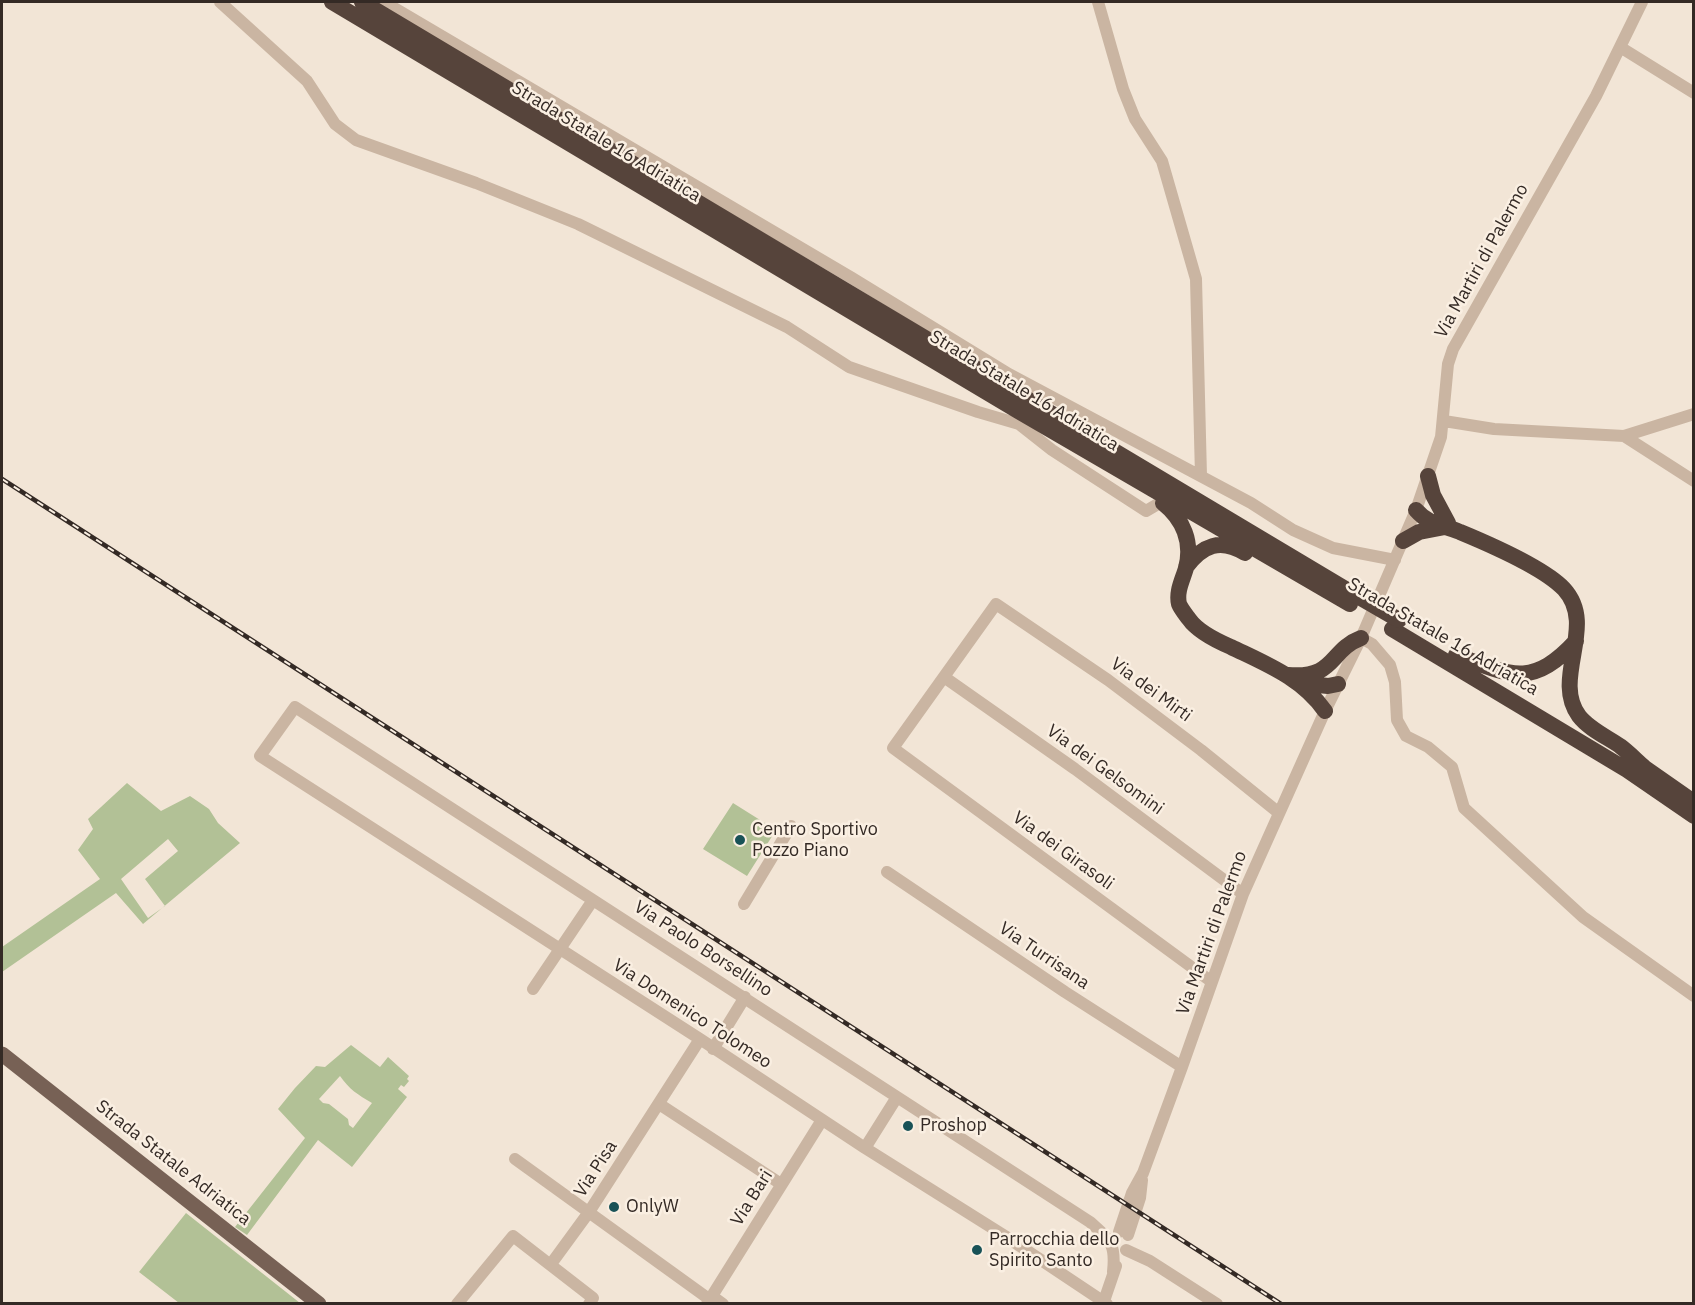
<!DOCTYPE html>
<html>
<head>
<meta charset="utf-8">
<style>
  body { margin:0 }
  #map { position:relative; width:1695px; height:1305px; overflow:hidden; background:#f2e5d6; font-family:"IBM Plex Sans",sans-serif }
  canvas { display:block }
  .frame { position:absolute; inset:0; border:3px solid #342a25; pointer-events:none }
</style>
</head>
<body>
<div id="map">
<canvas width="1695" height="1305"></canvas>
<div class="frame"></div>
</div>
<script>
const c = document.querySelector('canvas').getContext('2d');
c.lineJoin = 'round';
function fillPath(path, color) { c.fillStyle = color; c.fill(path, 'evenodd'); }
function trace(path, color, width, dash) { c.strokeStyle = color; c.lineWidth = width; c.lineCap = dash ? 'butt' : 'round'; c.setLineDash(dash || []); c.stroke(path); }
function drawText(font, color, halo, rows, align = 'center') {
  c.font = font + ' "IBM Plex Sans",sans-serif'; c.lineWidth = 5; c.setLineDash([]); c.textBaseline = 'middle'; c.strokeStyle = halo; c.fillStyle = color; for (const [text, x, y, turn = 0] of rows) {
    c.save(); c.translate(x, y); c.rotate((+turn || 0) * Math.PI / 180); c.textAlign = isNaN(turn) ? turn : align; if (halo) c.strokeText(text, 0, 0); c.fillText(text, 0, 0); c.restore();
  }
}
fillPath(new Path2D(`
  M127,783l34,28 29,-15 19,13 9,14 22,20 -97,81 -27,-31 -114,79v-25l98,-68 -22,-29 15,-21 -5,-10zM168,839l10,12 -33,28 20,27 -17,12 -27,-39z
  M733,803l43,27 -29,46 -44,-27z
  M351,1045l29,22 8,-10 21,19 -2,3 2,2 -5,6 -3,-2 -3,4 9,8 -55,70 -34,-27 -71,95 -12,-8 70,-89 -27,-29 17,-21 21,-22 9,1zM340,1076c9,13 18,19 32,27l-19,25 -4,-3 -1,-6 -19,-15 -6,-1 -4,-4z
  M186,1213l114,90h-121l-40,-31z`), '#b2c196');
trace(new Path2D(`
  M220,2l87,79 28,43 21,16 120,43 102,41 209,103 62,40 129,45 41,12 33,26 94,61 12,-7
  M384,2l468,276 157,96 242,129 42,27 40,18 62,12
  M1098,2l25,87 12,30 27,42 34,118 5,197
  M1620,47l74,46
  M1444,421l50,8 130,7 70,45
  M1624,436l70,-22
  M1361,638l11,6 18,21 5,17 2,38 9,16 22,11 24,20 12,41 119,109 111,79
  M944,677l131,92 168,125
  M887,872l178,120 117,75
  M744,904l47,-78
  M1212,982l-319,-234 103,-144 112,76 93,70 78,63
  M533,989l60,-89
  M713,1049l32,-52
  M659,1104l122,80
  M865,1148l32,-51
  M515,1159l194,140
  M1119,1232l13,-39 11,-20 39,-106 61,-173 82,-183 36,-73 55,-128 25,-73 7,-73 5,-15 143,-253 46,-94
  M1128,1235l12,-37 2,-18
  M1126,1250l24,11 67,43
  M551,1264l38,-52 111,-173
  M712,1296l11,8
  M457,1304l56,-68 80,62 -4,6
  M707,1304l115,-184
  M1103,1304l13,-38
  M1107,1304l-102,-68 -140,-88 -165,-109 -440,-283 35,-49 795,515c21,19 26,22 23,50`), '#cab5a2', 12);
trace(new Path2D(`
  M2,1054l317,250`), '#776155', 15);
trace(new Path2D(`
  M332,2l686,409 332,193
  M362,2l992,592
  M1428,476l5,19 15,28
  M1163,503c20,16 30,39 23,65 -3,11 -10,23 -7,36 2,5 7,11 10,15 9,13 28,22 42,28 35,17 71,31 94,64
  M1416,510c14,16 26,14 44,22 29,12 83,35 104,57 34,37 -13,89 15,127 10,13 28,21 41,30 8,6 16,14 24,21
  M1403,541l16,-9 26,-5
  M1186,567c17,-22 34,-29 59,-14
  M1392,629l235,141 67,46
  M1456,655c53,20 76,34 120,-14
  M1288,675c48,4 41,-25 73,-37
  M1300,683l28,3 10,-2
  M1635,761l53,37`), '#56443b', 16);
const rail = new Path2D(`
  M2,479l1279,825`);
trace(rail, '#342a25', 4.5);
trace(rail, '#faefe2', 2, [7]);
trace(new Path2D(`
  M1354,594l45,26`), '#56443b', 16);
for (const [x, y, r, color] of [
  [740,840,6,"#195257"],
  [908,1126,6,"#195257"],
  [614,1207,6,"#195257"],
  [977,1250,6,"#195257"]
]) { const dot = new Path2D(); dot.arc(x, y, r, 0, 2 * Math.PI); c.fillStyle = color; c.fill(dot); trace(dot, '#faefe2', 2); }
drawText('18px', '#342a25', '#faefe2', [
  ["Strada Statale 16 Adriatica",606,142,31],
  ["Via Martiri di Palermo",1482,261,-61],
  ["Strada Statale 16 Adriatica",1024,391,31],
  ["Strada Statale 16 Adriatica",1443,637,30],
  ["Via dei Mirti",1151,690,36],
  ["Via dei Gelsomini",1105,770,36],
  ["Via dei Girasoli",1063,851,36],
  ["Via Martiri di Palermo",1212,933,-70],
  ["Via Paolo Borsellino",703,949,33],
  ["Via Turrisana",1044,956,34],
  ["Via Domenico Tolomeo",692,1014,33],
  ["Strada Statale Adriatica",173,1163,38],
  ["Via Pisa",596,1169,-57],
  ["Via Bari",752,1198,-58]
]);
drawText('18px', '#342a25', '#faefe2', [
  ["Centro Sportivo",752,830],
  ["Pozzo Piano",752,851],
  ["Proshop",920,1126],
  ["OnlyW",626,1207],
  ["Parrocchia dello",989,1240],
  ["Spirito Santo",989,1261]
], 'left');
</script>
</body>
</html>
